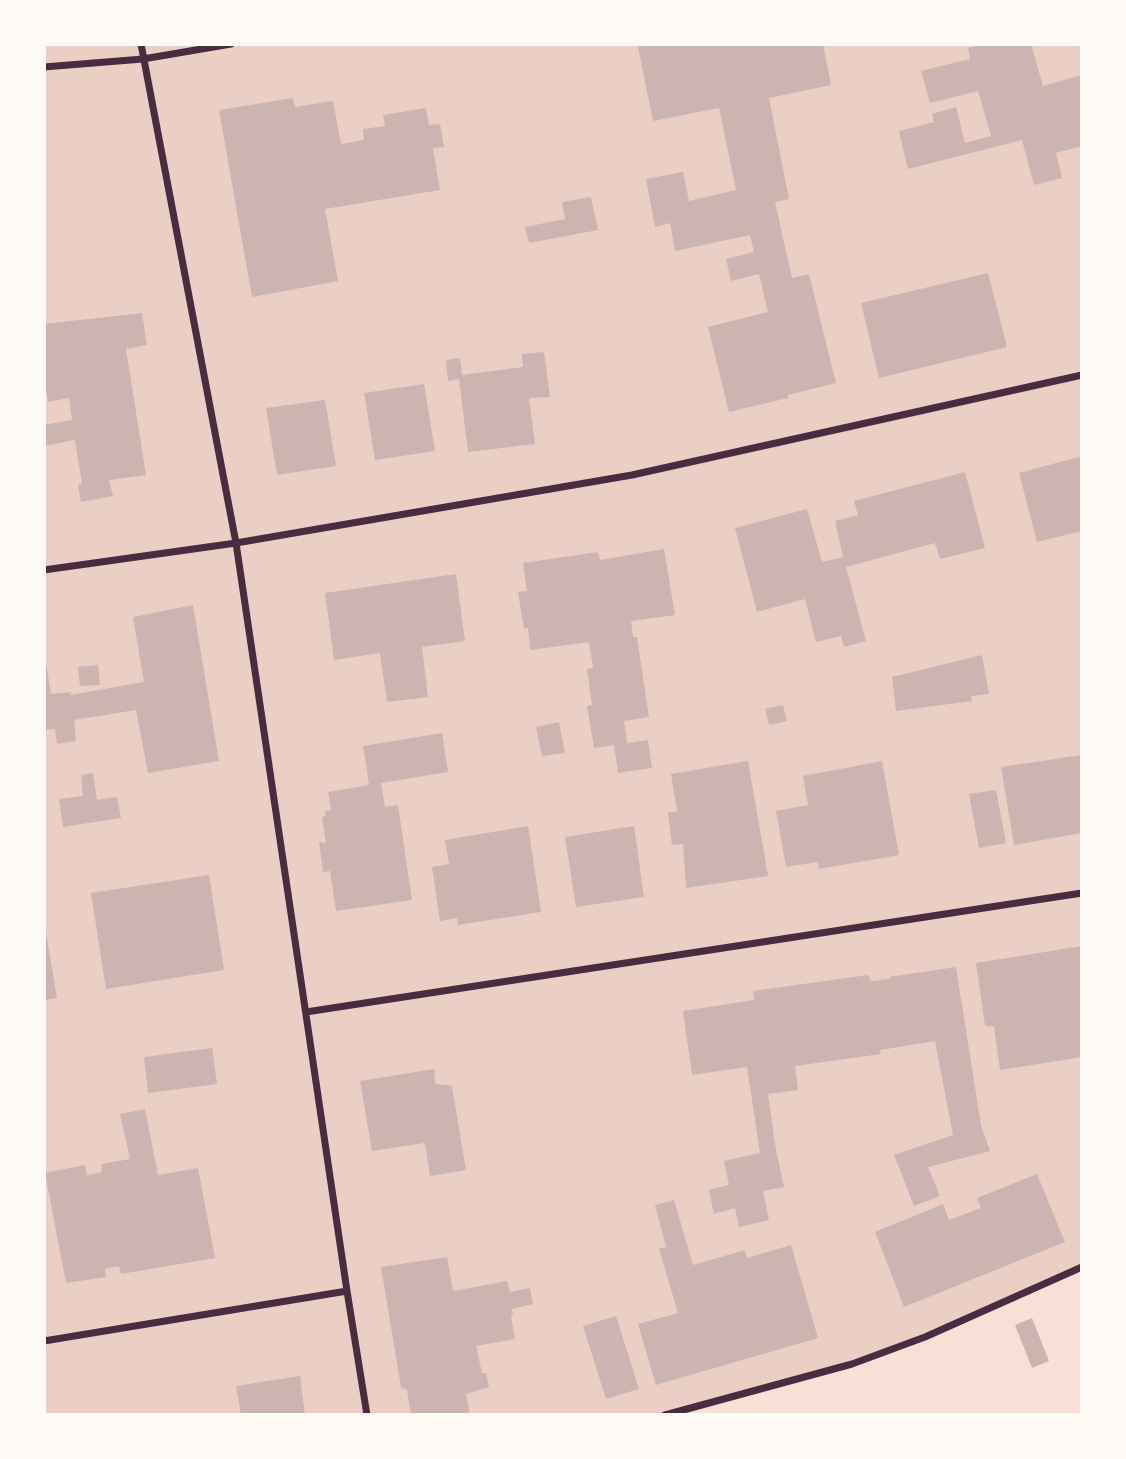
<!DOCTYPE html>
<html>
<head>
<meta charset="utf-8">
<style>
  body { margin:0 }
  #map { position:relative; width:1126px; height:1459px; overflow:hidden; background:#f7e1d7; font-family:"Playfair Display",serif }
  canvas { display:block }
  .frame { position:absolute; inset:0; border:46px solid #fffaf5; pointer-events:none }
</style>
</head>
<body>
<div id="map">
<canvas width="1126" height="1459"></canvas>
<div class="frame"></div>
</div>
<script>
const c = document.querySelector('canvas').getContext('2d');
c.lineJoin = 'round';
function fillPath(path, color) { c.fillStyle = color; c.fill(path, 'evenodd'); }
function trace(path, color, width, dash) { c.strokeStyle = color; c.lineWidth = width; c.lineCap = dash ? 'butt' : 'round'; c.setLineDash(dash || []); c.stroke(path); }
fillPath(new Path2D(`
  M44,44h1038v1223l-157,70 -73,27 -187,51h-621z`), '#ebcfc5');
fillPath(new Path2D(`
  M655,44h168l8,41 -62,13 20,101 -14,3 17,76 17,-4 27,109 -48,12v3l-59,14 -21,-85 60,-15 -9,-38 -28,7 -5,-22 28,-7 -4,-17 -75,16 -5,-28 -15,4 -9,-48 37,-7 6,29 47,-11 -17,-82 -66,13 -15,-74z
  M985,44h46l12,42 39,-11v71l-26,7 6,25 -28,7 -12,-45 -114,29 -9,-38 35,-9 -2,-8 24,-7 9,36 26,-7 -13,-45 -48,12 -9,-32 49,-12 -2,-11z
  M293,98l2,9 38,-6 8,43 23,-4 -1,-11 22,-3 -2,-11 43,-7 3,17 11,-1 4,23 -11,1 7,42 -115,19 13,72 -86,16 -33,-187z
  M591,197l7,33 -69,13 -4,-16 40,-8 -3,-17z
  M988,273l19,74 -128,31 -18,-75z
  M142,313l5,32 -21,4 20,126 -37,5 4,16 -32,6 -3,-17 4,-1 -7,-44 -31,6v-21l28,-5 -3,-22 -21,4 -4,-28v-50z
  M544,352l6,45 -21,1 6,46 -67,8 -9,-73 -11,2 -2,-21 14,-2 2,17 61,-8 -1,-13z
  M424,384l11,67 -60,9 -11,-67z
  M325,400l11,66 -59,9 -11,-67z
  M1082,456v75l-45,11 -18,-69z
  M965,472l20,76 -45,11 -5,-16 -89,24 20,74 -22,6 -3,-11 -25,6 -11,-43 -48,13 -22,-84 72,-19 15,53 21,-5 -8,-36 23,-6 -4,-14z
  M664,549l11,66 -44,6 2,16h4l12,80 -25,4 3,22 21,-3 4,28 -34,5 -4,-28 -20,3 -7,-42 5,-1 -5,-36 6,-1 -4,-26 -59,8 -2,-22 -4,1 -6,-37 9,-1 -4,-28 75,-11 2,8z
  M456,574l9,67 -43,6 6,50 -41,5 -7,-49 -46,7 -9,-67z
  M193,605l26,156 -71,12 -12,-63 -62,10 2,21 -19,3 -2,-15 -11,1v-79l7,43 20,-2 -1,3 74,-13 -11,-65z
  M982,655l7,39 -18,2 1,5 -76,10 -4,-34z
  M98,665l2,20 -20,1 -2,-19z
  M783,705l4,16 -18,4 -4,-16z
  M559,722l6,31 -23,3 -6,-29z
  M442,733l6,39 -67,11 4,24 13,-2 14,95 -76,11 -6,-40 -7,1 -4,-30 7,1 -4,-26 4,-1 -1,-5 6,-1 -3,-18 41,-7 -6,-39z
  M1082,755v78l-68,12 -13,-78z
  M748,761l20,115 -82,12 -3,-44 -11,1 -4,-32 9,-2 -6,-37z
  M882,761l17,94 -80,14 -1,-7 -32,5 -10,-56 32,-6 -5,-29z
  M93,773l4,27 20,-3 4,21 -58,9 -4,-28 24,-3 -2,-21z
  M996,790l10,53 -27,5 -10,-54z
  M528,826l13,86 -83,13 -1,-7 -17,3 -8,-54 17,-3 -4,-24z
  M634,826l10,71 -68,10 -11,-70z
  M209,875l15,95 -118,19 -15,-96z
  M44,921l13,77 -13,2z
  M1082,946v111l-82,13 -6,-44h-9l-9,-63z
  M956,967l25,158 9,26 -62,16 12,29 -26,10 -20,-51 59,-20 -18,-94 -55,9 1,4 -86,12 3,24 -30,4 8,56 8,37 -21,4 6,29 -30,7 -4,-19 -21,6 -5,-24 20,-5 -5,-24 36,-8 -13,-86 -55,8 -9,-64 71,-11 -1,-9 115,-16 3,6 19,-2 -1,-2z
  M212,1048l5,36 -69,9 -4,-36z
  M434,1069l1,15 17,2 14,84 -36,6 -5,-33 -53,8 -12,-70z
  M145,1109l13,66 40,-7 17,90 -94,16 -2,-8 -14,3 1,8 -40,6 -21,-110 40,-8 2,10 15,-3 -1,-8 29,-5 -10,-45z
  M1037,1174l28,68 -161,65 -29,-75 68,-28 6,16 32,-12 -4,-10z
  M674,1200l19,65 52,-15 2,8 44,-13 27,93 -162,47 -18,-61 40,-11 -19,-64 7,-2 -11,-42z
  M447,1257l6,34 54,-10 3,11 20,-4 3,16 -21,5 1,6 -2,1 4,23 -39,7 6,27h4l3,14 -23,7 4,21h-59l-4,-25 -6,-3 -20,-120z
  M616,1316l23,73 -33,10 -23,-73z
  M1032,1318l17,43 -17,7 -17,-43z
  M300,1376l5,39h-64l-5,-29z`), '#ccb4b1');
trace(new Path2D(`
  M141,44l95,499 111,748 20,124
  M44,67l99,-8 88,-15
  M44,570l192,-27 396,-68 450,-100
  M306,1012l776,-119
  M44,1341l303,-50
  M665,1415l187,-51 73,-27 157,-70`), '#4a2c40', 7);
</script>
</body>
</html>
